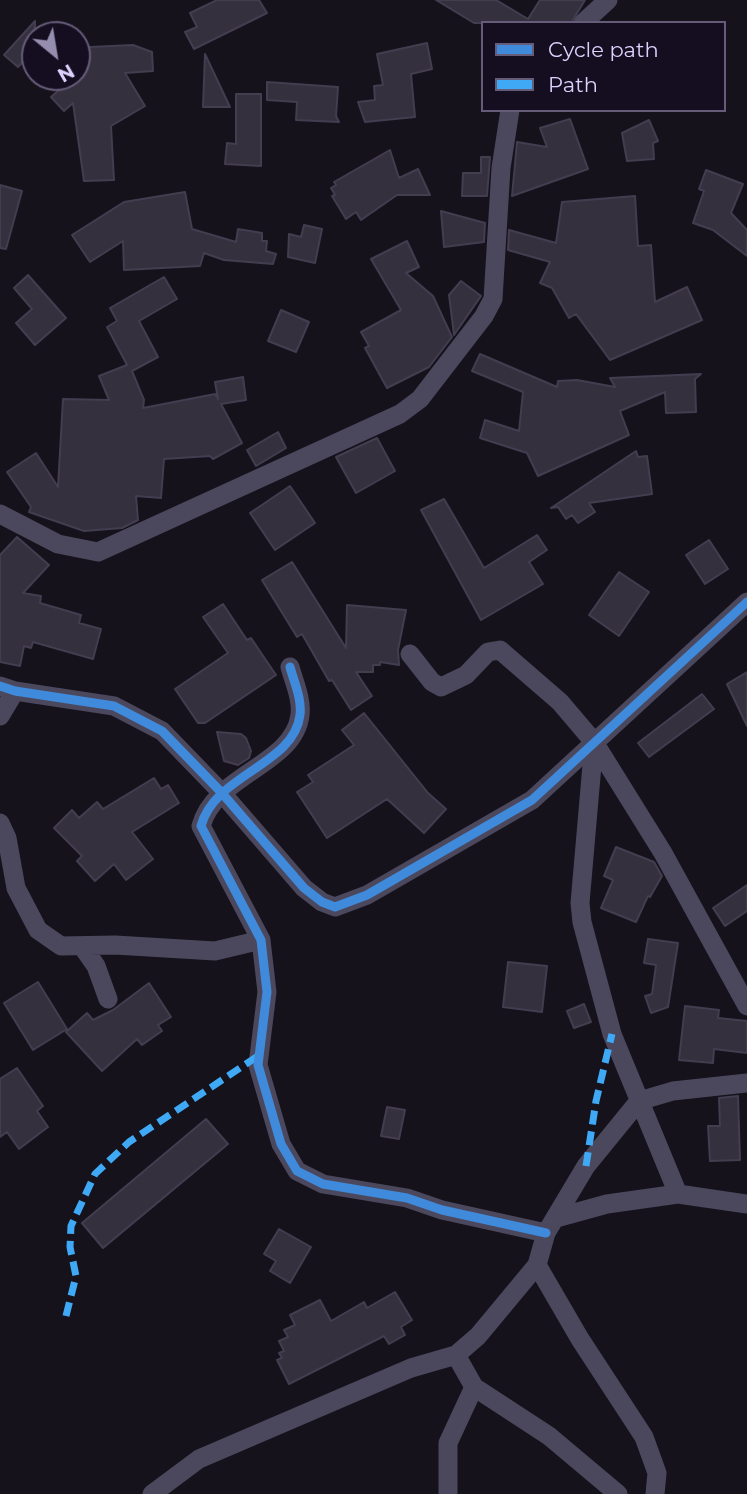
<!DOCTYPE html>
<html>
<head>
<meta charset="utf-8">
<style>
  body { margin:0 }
  #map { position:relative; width:747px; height:1494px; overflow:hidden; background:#15121c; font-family:Montserrat,sans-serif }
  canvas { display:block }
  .legend { position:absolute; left:481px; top:21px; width:245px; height:91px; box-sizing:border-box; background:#140e20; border:2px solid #645c78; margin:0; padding:9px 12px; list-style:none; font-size:21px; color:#dcd1fc }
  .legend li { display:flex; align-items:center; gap:14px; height:35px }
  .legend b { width:35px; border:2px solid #645c78 }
  .north { position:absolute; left:21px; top:21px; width:70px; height:70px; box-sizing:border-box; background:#140e20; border:2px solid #645c78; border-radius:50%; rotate:150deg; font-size:19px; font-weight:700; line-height:28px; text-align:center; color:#dcd1fc }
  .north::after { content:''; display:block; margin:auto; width:24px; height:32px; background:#968eae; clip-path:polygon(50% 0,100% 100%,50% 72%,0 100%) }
</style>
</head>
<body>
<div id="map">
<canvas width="747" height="1494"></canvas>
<ul class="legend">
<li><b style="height:9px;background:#408adc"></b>Cycle path</li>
<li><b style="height:9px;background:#3fa9f5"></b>Path</li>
</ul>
<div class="north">N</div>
</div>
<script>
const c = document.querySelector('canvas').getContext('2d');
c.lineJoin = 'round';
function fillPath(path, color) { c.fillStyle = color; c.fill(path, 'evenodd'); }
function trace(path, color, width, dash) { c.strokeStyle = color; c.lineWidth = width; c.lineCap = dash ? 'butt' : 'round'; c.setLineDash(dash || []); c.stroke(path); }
const building = new Path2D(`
  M217,0h42l8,13 -73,36 -9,-17 12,-5 -7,-14z
  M436,0h60l32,19 12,-19h45l-14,23h-97z
  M35,21v28l-17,18 -14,-12z
  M427,43l5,26 -21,5 4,43 -50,5 -7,-20 17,-2 -1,-14 9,-1 -6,-31z
  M133,45l19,7 1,19 -28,2 20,33 -34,20 3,54 -30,1 -11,-78 -9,8 -13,-14 18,-16 -1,-4h9l13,-30z
  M205,54l25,53h-27z
  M267,82l71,5 -2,29 3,6 -43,-2 1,-18 -30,-2z
  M236,94h25v72l-36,-2 2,-21 9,1z
  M570,119l18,50 -76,27 5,-54 30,5 -7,-19z
  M649,120l9,21 -5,2 1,16 -27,2 -5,-28z
  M390,150l9,28 19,-9 12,26h-33l-36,25 -5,-8 -10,7 -14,-23 3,-1 -4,-7 5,-3 -2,-3z
  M481,157h9l-3,39h-25l1,-23h18z
  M706,170l37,14 -12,29 16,17v26l-34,-26 -20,-7 11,-32 -5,-2z
  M0,185l22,6 -16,58 -6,-1z
  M185,192l7,37 44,13 2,-13 24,4v8h5l-1,10 10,3 -3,10 -49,-4 -20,-7 -4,13 -76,4 -1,-29 -33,21 -18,-27 52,-33z
  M635,196l3,50 13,-1 4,57 32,-15 15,33 -92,40 -34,-46 -7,4 -17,-30 -12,-5 10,-21 -42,-12 1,-20 47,13 6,-41z
  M441,211l44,12 -1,19 -40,5z
  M304,225l18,4 -7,34 -27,-6 1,-23 12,3z
  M407,241l12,26 -13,6 27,23 19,41 -23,30 -42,21 -22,-40 4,-2 -8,-14 40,-22 -30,-51z
  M28,275l38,43 -31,27 -19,-22 16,-14 -18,-21z
  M164,277l13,22 -38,22 19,36 -26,14 12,29 -1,8 72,-14 3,5 -3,-17 28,-5 3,23 -25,4 21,39 -29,16 -3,-3 -46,3 -3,39 -25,-2 2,24 -16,8 -38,3 -55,-19 2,-5 -24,-35 29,-19 22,34 5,-88 46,1 -10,-24 28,-11 -20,-38 10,-6 -7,-13z
  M461,281l20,15 -27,39 -5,-40z
  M281,310l28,12 -13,30 -28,-11z
  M480,354l77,33 1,-6 19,-1 38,7 -5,-9 91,-4 -6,5 1,33 -30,1 -1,-21 -45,19 9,24 -91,41 -11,-23 -47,-15 5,-18 34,11 4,-39 -51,-21z
  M278,432l8,16 -30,18 -9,-16z
  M377,438l18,33 -39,22 -20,-36z
  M636,451l2,6 9,-1 5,38 -63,9 6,9 -17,11 -6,-8 -6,4 -8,-12 -7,1z
  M290,486l25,37 -40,27 -25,-37z
  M444,499l40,69 53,-33 10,15 -18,12 14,22 -62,36 -60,-110z
  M17,537l32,28 -26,28 18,3 -1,7 41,12 -2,8 22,6 -8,30 -60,-17 -2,6 -7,-2 -4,20 -20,-4v-107z
  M709,540l19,29 -23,15 -19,-29z
  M292,562l54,86 1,-43 59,5 -8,40 1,15 -19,-3v3h-7v7h-17l16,24 -21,14 -19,-30 -3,1 -27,-47 -5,3 -35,-57z
  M619,572l30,20 -30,44 -30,-21z
  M223,604l24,36 4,-2 25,37 -71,48h-7l-23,-34 53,-36 -25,-36z
  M747,672v54l-20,-42z
  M702,694l12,15 -65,48 -11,-14z
  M364,713l64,80 18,16 -22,24 -37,-34 -60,39 -30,-46 16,-10 -5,-7 46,-30 -12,-15z
  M217,732l24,2 5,4 5,13 -2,7 -11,7 -14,-4z
  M154,778l7,11 7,-4 11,18 -47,29 21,27 -27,21 -12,-16 -19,17 -18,-20 5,-5 -28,-28 18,-18 7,8 18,-16 6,7z
  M616,847l38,15 8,14 -12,21 -2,-1 -12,26 -35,-14 12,-28 -9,-4z
  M747,885v26l-22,15 -12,-18z
  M648,939l30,4 -10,64 -17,6 -6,-17 7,-2 4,-29 -12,-2z
  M508,962l39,4 -5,46 -39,-5z
  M38,982l29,47 -34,21 -29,-47z
  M149,983l22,34 -13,8 4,6 -20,14 -5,-6 -35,32 -36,-39 21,-19 6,7 20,-10z
  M584,1004l7,18 -17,6 -7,-17z
  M685,1006l34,4 -1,8 29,3v32l-33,-4 -1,14 -34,-3z
  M17,1068l26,38 -6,5 11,16 -29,22 -12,-17 -7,5v-58z
  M738,1096l2,64 -30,1 -2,-35h12l-1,-28z
  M387,1107l18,3 -6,29 -18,-3z
  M206,1119l22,25 -125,104 -21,-25z
  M279,1229l32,18 -21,36 -20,-12 6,-10 -12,-7z
  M395,1292l17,28 -11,7 4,8 -16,9 -5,-8 -95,48 -12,-24 5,-2 -3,-5 5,-2 -5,-10 9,-4 -4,-7 11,-5 -5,-10 30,-15 11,21 33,-19 3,6z`);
fillPath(building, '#35303e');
trace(building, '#433d50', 2);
trace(new Path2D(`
  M583,23l25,-23
  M0,514l58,30 40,8 302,-138 20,-15 64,-83 9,-17 8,-131 9,-58
  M410,654l22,28 9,5 25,-12 22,-23 12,-2 60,52 34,40 69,111 84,153
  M290,667c4,15 12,32 10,48 -6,50 -85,59 -99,111l60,114 6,52 -9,73 23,79 16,27 26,13 84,14 35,12 104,23
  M0,686l15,5 99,15 48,25 59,61 83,96 18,14 13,5 32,-12 165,-95 215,-198
  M0,716l15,-25
  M594,742l-14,161 2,19 30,112 66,160
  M0,823l7,15 9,50 22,42 23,16 54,-1 100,6 46,-11
  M82,946l14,20 12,33
  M556,1218l51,-14 71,-10 69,10
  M537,1265l43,74 64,98 13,36 -2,21
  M456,1355l18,32 75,49 69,58
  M152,1494l47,-35 212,-91 45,-13 22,-19 59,-71 9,-32 40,-67 53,-65 34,-10 74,-8
  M448,1494v-51l26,-56`), '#4b485d', 19);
trace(new Path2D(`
  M586,1166l10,-65 16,-67
  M66,1316l10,-40 -6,-29 1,-21 24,-52 34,-32 129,-86`), '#3fa9f5', 7, [14, 7]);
trace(new Path2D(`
  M290,667c4,15 12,32 10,48 -6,50 -85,59 -99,111l60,114 6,52 -9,73 23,79 16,27 26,13 84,14 35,12 104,23
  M0,686l15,5 99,15 48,25 59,61 83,96 18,14 13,5 32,-12 165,-95 215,-198`), '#408adc', 9);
</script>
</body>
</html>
